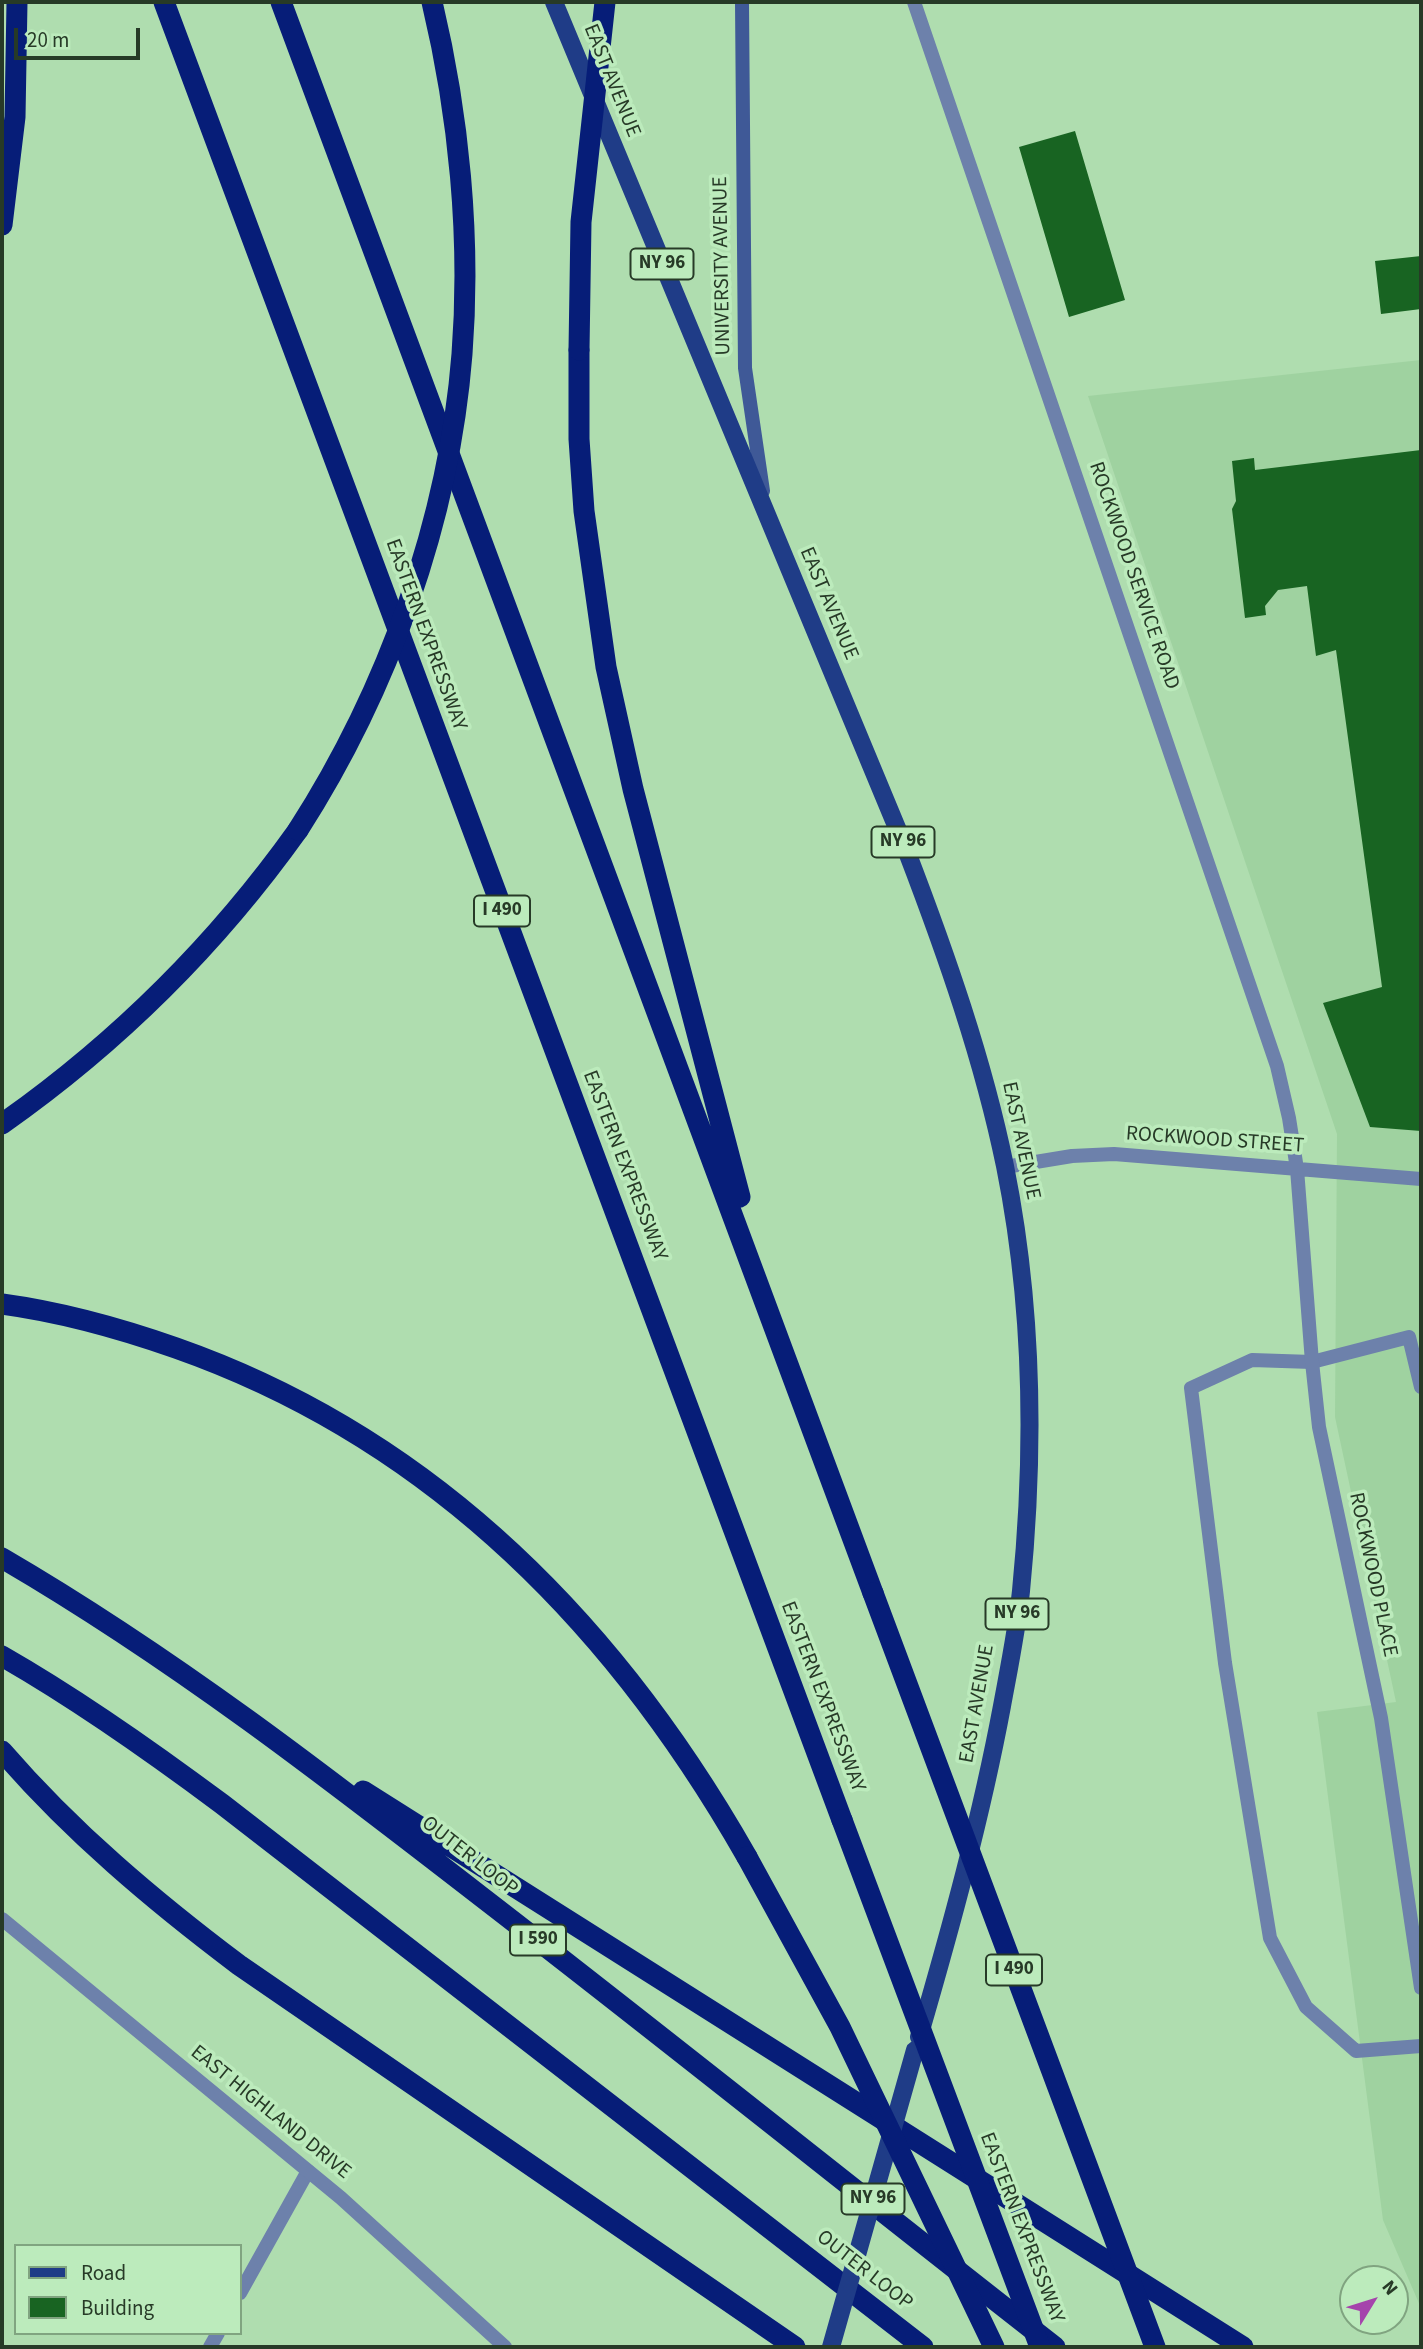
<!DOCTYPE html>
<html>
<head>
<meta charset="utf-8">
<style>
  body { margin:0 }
  #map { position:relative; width:1423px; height:2349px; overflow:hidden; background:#afddaf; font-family:"Source Sans 3",sans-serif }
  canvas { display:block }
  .frame { position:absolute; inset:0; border:4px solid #273a27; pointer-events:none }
  .legend { position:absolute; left:14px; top:2244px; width:228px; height:91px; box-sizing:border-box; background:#bcebbc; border:2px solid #80a480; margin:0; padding:9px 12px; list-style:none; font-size:21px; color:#273a27 }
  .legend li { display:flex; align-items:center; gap:14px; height:35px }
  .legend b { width:35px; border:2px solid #80a480 }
  .north { position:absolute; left:1339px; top:2265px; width:70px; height:70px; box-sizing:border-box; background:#bcebbc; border:2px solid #80a480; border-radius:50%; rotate:52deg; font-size:19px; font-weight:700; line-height:28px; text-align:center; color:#273a27 }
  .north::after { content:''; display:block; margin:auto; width:24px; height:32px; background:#a544ac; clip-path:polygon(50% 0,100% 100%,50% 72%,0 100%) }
  .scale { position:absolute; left:14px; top:28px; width:126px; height:32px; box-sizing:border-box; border:4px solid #273a27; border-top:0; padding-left:9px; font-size:21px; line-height:24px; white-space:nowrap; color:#273a27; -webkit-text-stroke:5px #bcebbc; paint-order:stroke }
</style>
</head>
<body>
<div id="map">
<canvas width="1423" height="2349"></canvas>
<div class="frame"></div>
<ul class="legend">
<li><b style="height:9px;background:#1f3c87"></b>Road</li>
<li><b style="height:19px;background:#186422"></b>Building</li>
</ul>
<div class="north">N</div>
<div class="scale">20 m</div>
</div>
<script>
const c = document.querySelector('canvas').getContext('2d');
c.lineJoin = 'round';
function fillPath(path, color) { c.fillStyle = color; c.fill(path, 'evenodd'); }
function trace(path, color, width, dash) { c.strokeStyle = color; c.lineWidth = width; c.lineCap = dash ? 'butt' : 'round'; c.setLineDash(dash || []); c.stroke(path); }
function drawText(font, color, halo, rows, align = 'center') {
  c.font = font + ' "Source Sans 3",sans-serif'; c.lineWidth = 7; c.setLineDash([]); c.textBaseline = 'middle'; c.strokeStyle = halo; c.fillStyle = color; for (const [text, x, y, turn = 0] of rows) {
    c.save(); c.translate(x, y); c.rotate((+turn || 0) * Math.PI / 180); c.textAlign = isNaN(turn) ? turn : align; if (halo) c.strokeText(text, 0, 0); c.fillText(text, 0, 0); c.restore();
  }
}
fillPath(new Path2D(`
  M1421,360v1948l-38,-88 -66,-508 79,-10 -61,-285 2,-283 -249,-738z`), '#9fd2a0');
fillPath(new Path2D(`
  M1075,131l50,169 -56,17 -50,-170z
  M1421,256v53l-40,5 -6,-53z
  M1421,450v681l-51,-4 -47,-124 59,-16 -46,-337 -20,6 -9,-70 -29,4 -13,16 1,9 -21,3 -13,-109 4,-8 -4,-40 22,-3 1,12z`), '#186422');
trace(new Path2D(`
  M1421,1387l-12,-50 -97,25 -60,-2 -61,28 34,275 45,275 36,69 50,44 65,-5
  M240,2293l68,-122
  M210,2347l8,-14`), '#6d81ab', 14);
trace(new Path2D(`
  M914,2l363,1064 12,52 8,51 15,193 7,65 62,291 40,270
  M1005,1167l67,-11 42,-2 307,25`), '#6d81ab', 14);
trace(new Path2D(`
  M2,1919l339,279 164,149`), '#6d81ab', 14);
trace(new Path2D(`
  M742,2l3,366 18,123`), '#3f5997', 14);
trace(new Path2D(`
  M554,2l353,850c39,102 76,207 98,314 28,139 30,284 16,425 -4,38 -12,77 -19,115 -21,112 -51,221 -83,331`), '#1f3c87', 18);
trace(new Path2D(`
  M164,2l678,1818
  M281,2l592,1591
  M2,225l13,-108 2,-115
  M579,350v89l5,72 22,156 27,122 107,408
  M2,1124c115,-81 214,-179 296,-294
  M2,1304c59,8 117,24 174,44 256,90 439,277 571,509
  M2,1558c170,99 325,219 481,340 192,148 381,300 572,449
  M2,1656c77,44 149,95 220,148l701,543
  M2,1751c70,81 152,150 237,214l556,382
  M363,1791l880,556`), '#061d78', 21);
trace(new Path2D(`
  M831,2347l84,-297`), '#1f3c87', 18);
trace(new Path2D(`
  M579,350l2,-128 24,-220
  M298,830c90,-140 151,-310 164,-476 9,-117 -3,-239 -30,-352
  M873,1593l282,754
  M842,1820l198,527
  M747,1857l93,170 154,320`), '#061d78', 21);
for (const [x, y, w] of [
  [662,264,63],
  [903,842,63],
  [502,911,56],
  [1017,1614,63],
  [538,1940,56],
  [1014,1970,56],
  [873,2199,63]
]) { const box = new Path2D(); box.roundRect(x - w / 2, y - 15.5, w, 31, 5); c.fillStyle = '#bcebbc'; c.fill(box); trace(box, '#273a27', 2); }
drawText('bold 19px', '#273a27', null, [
  ["NY 96",662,264],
  ["NY 96",903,842],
  ["I 490",502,911],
  ["NY 96",1017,1614],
  ["I 590",538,1940],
  ["I 490",1014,1970],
  ["NY 96",873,2199]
]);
drawText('21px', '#273a27', '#bcebbc', [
  ["EAST AVENUE",611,81,68],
  ["UNIVERSITY AVENUE",723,266,-91],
  ["ROCKWOOD SERVICE ROAD",1133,576,71],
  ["EAST AVENUE",828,604,67],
  ["EASTERN EXPRESSWAY",425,635,70],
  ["EAST AVENUE",1020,1141,78],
  ["ROCKWOOD STREET",1215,1141,4],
  ["EASTERN EXPRESSWAY",624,1166,69],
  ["ROCKWOOD PLACE",1372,1575,78],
  ["EASTERN EXPRESSWAY",822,1697,69],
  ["EAST AVENUE",978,1704,-80],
  ["OUTER LOOP",469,1857,38],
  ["EAST HIGHLAND DRIVE",270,2113,39],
  ["EASTERN EXPRESSWAY",1021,2228,69],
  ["OUTER LOOP",864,2271,38]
]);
</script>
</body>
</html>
